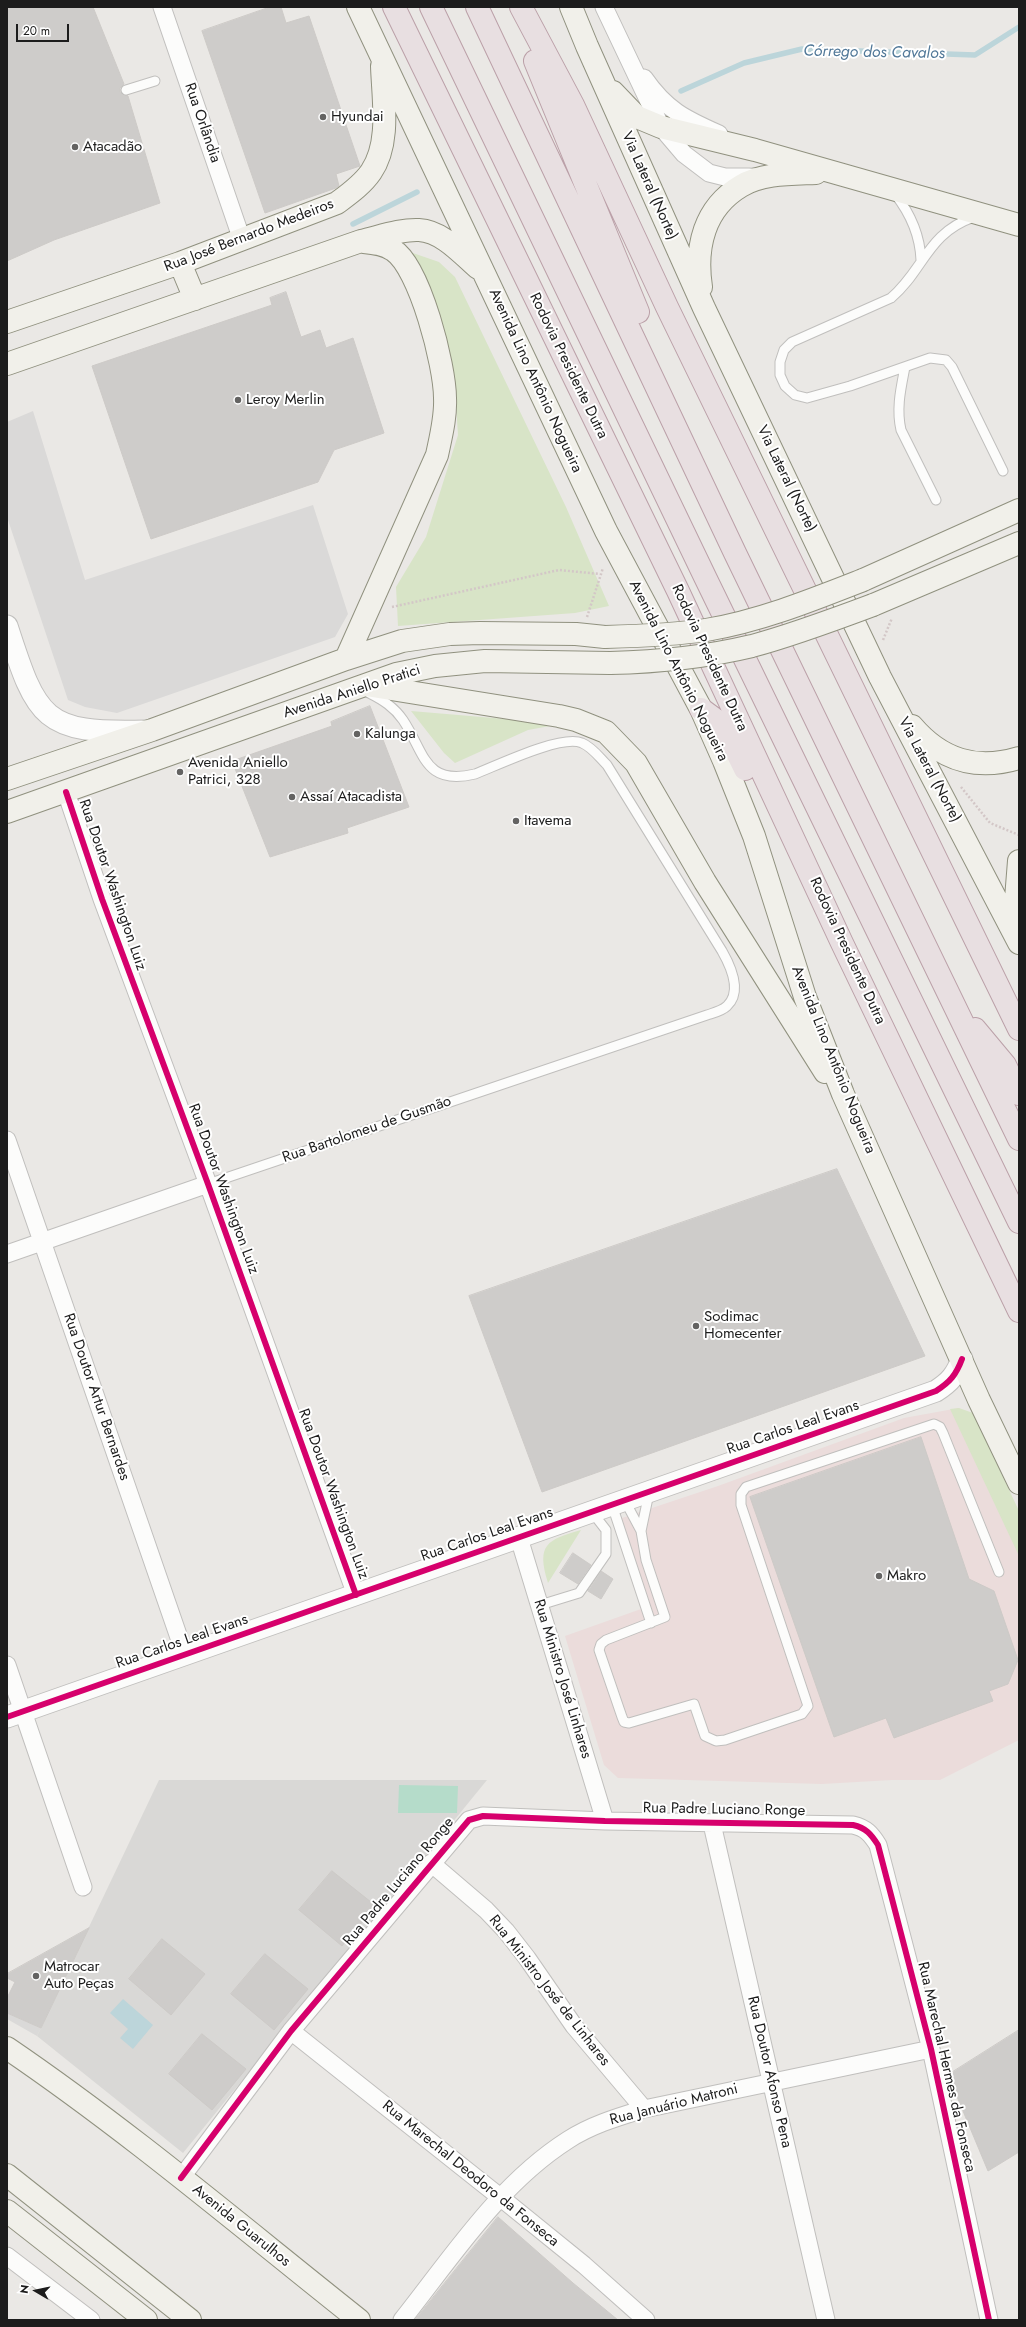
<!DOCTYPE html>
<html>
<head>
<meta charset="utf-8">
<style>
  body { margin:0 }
  #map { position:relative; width:1026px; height:2327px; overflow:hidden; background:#eae8e5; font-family:Jost,sans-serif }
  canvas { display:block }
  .frame { position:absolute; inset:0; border:8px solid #1c1c1c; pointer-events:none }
  .north { position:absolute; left:16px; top:2271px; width:40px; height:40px; -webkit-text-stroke:3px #fff; paint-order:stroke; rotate:279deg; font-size:11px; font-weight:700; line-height:16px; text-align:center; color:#1c1c1c }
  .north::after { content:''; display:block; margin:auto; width:14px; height:18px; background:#1c1c1c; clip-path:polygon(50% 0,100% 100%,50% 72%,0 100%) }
  .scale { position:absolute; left:16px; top:24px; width:53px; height:18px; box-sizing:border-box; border:2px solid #1c1c1c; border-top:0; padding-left:5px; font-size:12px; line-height:14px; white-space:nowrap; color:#1c1c1c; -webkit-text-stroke:3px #fff; paint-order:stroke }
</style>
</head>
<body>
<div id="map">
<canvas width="1026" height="2327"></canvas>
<div class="frame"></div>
<div class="north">N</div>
<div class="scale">20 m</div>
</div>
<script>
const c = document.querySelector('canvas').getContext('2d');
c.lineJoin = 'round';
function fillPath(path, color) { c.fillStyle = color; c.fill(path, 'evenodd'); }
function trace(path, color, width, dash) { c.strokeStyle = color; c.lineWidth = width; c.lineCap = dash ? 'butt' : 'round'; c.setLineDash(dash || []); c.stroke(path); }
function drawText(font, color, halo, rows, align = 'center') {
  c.font = font + ' Jost,sans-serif'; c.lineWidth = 4; c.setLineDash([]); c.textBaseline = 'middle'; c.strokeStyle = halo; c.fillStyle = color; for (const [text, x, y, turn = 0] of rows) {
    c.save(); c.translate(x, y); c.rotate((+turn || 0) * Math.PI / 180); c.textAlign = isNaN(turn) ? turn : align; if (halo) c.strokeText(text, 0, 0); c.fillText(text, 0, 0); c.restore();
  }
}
fillPath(new Path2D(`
  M159,1780h328l-304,373 -146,-117z`), '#d9d8d6');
fillPath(new Path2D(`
  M959,1408l60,107v225l-79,40h-48l-70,4 -204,-6 -14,-13 -39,-129 76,-27 -28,-88 105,-35 186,-68z`), '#ebdcdb');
fillPath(new Path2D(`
  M410,252l29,10 16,15 111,230 43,99 -34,7 -177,13 -2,-39 30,-50 32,-102 -3,-44z
  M411,711l130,11 9,4 -22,4 -73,33 -11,-10z
  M959,1408l14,5 46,98v45l-69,-147z
  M581,1530l-33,53c-12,-39 -1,-43 33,-53z`), '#d8e4c7');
fillPath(new Path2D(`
  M399,1785l59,1 -1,27h-59z`), '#b5dcca');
fillPath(new Path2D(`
  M33,411l52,169 228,-75 35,109 -13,23 -218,76 -32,-6 -17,-7 -61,-183v-95z
  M7,2013l34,15 -4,8 -30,-17z`), '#dad9d8');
fillPath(new Path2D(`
  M123,1999l30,26 -20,24 -13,-11 8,-9 -18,-16z`), '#bcd5da');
trace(new Path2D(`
  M681,91l63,-28 58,-14 173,6 44,-28
  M353,224l64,-32`), '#bcd5da', 5.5);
const building = new Path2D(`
  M7,7h86l31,77 -4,4v4l8,4 32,107 -106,37 -47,21z
  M270,7h11l5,16 23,-7 51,150 -24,8 3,12 -3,2 -71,25 -63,-182z
  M286,292l15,45 19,-7 6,18 27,-10 31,95 -50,17 -16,32 -167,57 -59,-173 180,-61 -2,-7z
  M370,706l39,101 -62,21 1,5 -78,24 -38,-96 100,-35 -1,-4z
  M837,1169l88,187 -383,136 -73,-196z
  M921,1437l48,142 25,12 24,69 -10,24 -19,7 4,10 -99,37 -8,-20 -52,19 -84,-240z
  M573,1553l18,12 -13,19 -18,-11z
  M601,1571l12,8 -12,20 -13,-8z
  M332,1871l44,35 -34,40 -43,-36z
  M89,1928l-48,100 -34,-15v-15l8,-16 -8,-4v-4z
  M162,1939l43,35 -34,41 -42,-36z
  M265,1954l43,35 -34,41 -43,-36z
  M1019,2030v122l-31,19 -40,-96z
  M202,2034l44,35 -34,41 -43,-36z
  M498,2217l75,66 45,37h-203z`);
fillPath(building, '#ceccca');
trace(building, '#cdcac7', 1);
const service = new Path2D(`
  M126,90l29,-9
  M895,194c15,19 25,42 26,66
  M974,217c-47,16 -50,53 -83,81l-99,44 -8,8 -4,12v13l5,11 10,9 12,3 43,-12 80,-28 16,2 6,7 51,104
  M905,367c-4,21 -9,41 -4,63l35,70
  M208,1184l499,-169c6,-2 15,-4 20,-9 16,-15 3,-41 -5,-55l-115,-186c-8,-8 -15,-18 -25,-22 -20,-9 -84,22 -107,31 -51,12 -50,-21 -72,-54 -9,-13 -20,-20 -34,-27
  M625,1501l16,30 5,29 19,57 -59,23 -5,4 -2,6 23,67 2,5 5,1 65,-19 11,32 11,5 9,-1 77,-26 6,-8 -67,-201v-11l5,-7 188,-63 6,3 3,6 56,139
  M612,1505l39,118
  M641,1531l8,-38
  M540,1605l39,-12 27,-39v-24l-14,-18`);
const minor = new Path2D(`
  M162,7l80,233
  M604,7l57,120 23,27 25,19 16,4h33
  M644,78c22,32 41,41 75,56
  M66,792l36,107 106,285 148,411
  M7,1140l178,515
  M7,1254l201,-70
  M519,1538l86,283
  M7,1665l76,222
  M712,1824l114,496
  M431,1863l55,47 20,21 21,27 47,68 70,83
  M291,2031l209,166 84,68 62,55
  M181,2178l110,-147 178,-211 14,-4 122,5 248,4c13,3 18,9 25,20l53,204 58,271
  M7,2256l84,64
  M402,2320c50,-63 97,-136 166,-180 23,-15 50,-23 76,-31l287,-60`);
const tertiary = new Path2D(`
  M7,626c30,93 36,108 138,105
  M7,1717l929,-326c14,-9 20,-16 26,-32`);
const secondary = new Path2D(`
  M358,7l248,524 95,178 23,52 30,75 51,161 38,97 136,306 40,83
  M571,7l16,39 117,262 176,369 139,266
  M613,92l24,25 24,10 94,23 264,75
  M180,263l15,36
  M701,287c-6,-40 3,-79 40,-101 21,-13 51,-12 75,-13
  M7,322l173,-59 157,-60c12,-9 25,-18 34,-31 20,-29 12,-73 11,-106
  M7,364l354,-123c18,-4 39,-12 58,-11 23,1 43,24 59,38
  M863,580l156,-70
  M873,605l146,-62
  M346,659l91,-204c4,-19 9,-38 8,-57 0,-32 -25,-131 -52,-148 -9,-6 -19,-7 -29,-8
  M366,685l193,31 17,4 30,12 30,31 69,119 120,190
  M912,726c29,34 64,45 107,32
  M7,779l145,-49 194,-71 56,-18 48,-7 30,-1 96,1 29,3
  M7,812l389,-138 39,-8 50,-5 125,2
  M1019,861l-3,38 3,32
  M7,2048c122,83 236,180 352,272
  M7,2175l183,145
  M7,2211l139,109`);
const motorway = new Path2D(`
  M394,7l284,584 164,352 177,368
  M431,7l275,572 313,643
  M477,7l258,546 284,586
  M521,7l52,98 94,202 352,722
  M535,61l103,251
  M701,709l23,17 21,43
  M975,1029l30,36 14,29`);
trace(service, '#c0bfbd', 11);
trace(minor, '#c0bfbd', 19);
trace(tertiary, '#c0bfbd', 23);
trace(secondary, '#90917f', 24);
trace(motorway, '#bba0a8', 24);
trace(new Path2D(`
  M392,607l167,-37 41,4
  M587,617l16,-49
  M883,640l9,-22
  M961,787l29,36 29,12`), '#d3c7c7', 2.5, [2, 2]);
trace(service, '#fcfcfb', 9);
trace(minor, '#fcfcfb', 17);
trace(tertiary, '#fcfcfb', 21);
trace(secondary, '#f1f0ea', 22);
trace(motorway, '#e8dfe1', 22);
const secondaryBridge = new Path2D(`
  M605,637c34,-1 68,-2 101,-7 54,-9 106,-30 157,-50
  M610,663c48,-1 96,-6 142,-17 41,-11 81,-26 121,-41`);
trace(secondaryBridge, '#90917f', 24, []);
trace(secondaryBridge, '#f1f0ea', 22);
trace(new Path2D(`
  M66,792l36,107 106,285 148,411
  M7,1717l929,-326c14,-9 20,-16 26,-32
  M181,2178l110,-147 178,-211 14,-4 122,5 248,4c13,3 18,9 25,20l53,204 58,271`), '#d6006c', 6);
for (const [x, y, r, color] of [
  [323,117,4,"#646362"],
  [75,147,4,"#646362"],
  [238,400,4,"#646362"],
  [357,734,4,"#646362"],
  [180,772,4,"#646362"],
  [292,797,4,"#646362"],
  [516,821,4,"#646362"],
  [696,1326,4,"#646362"],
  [879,1576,4,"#646362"],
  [36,1976,4,"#646362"]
]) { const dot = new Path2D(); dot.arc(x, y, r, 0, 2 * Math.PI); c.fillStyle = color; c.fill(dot); trace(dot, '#fff', 1.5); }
drawText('15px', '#1c1c1c', '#fff', [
  ["Hyundai",331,117],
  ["Atacadão",83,147],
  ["Leroy Merlin",246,400],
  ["Kalunga",365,734],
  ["Avenida Aniello",188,763],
  ["Patrici, 328",188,780],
  ["Assaí Atacadista",300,797],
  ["Itavema",524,821],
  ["Sodimac",704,1317],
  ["Homecenter",704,1334],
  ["Makro",887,1576],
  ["Matrocar",44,1967],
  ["Auto Peças",44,1984]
], 'left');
drawText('15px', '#1c1c1c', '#fff', [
  ["Rua Orlândia",202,123,71],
  ["Via Lateral (Norte)",649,186,66],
  ["Rua José Bernardo Medeiros",249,236,-21],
  ["Rodovia Presidente Dutra",568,366,64],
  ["Avenida Lino Antônio Nogueira",535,381,65],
  ["Via Lateral (Norte)",786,479,64],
  ["Rodovia Presidente Dutra",709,658,65],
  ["Avenida Lino Antônio Nogueira",678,671,63],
  ["Avenida Aniello Pratici",352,692,-18],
  ["Via Lateral (Norte)",929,770,62],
  ["Rua Doutor Washington Luiz",112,885,71],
  ["Rodovia Presidente Dutra",847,951,65],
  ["Avenida Lino Antônio Nogueira",833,1060,68],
  ["Rua Bartolomeu de Gusmão",367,1130,-19],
  ["Rua Doutor Washington Luiz",223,1189,70],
  ["Rua Doutor Artur Bernardes",96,1397,71],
  ["Rua Carlos Leal Evans",793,1428,-19],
  ["Rua Doutor Washington Luiz",333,1494,70],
  ["Rua Carlos Leal Evans",487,1535,-19],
  ["Rua Carlos Leal Evans",182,1642,-19],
  ["Rua Ministro José Linhares",562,1679,73],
  ["Rua Padre Luciano Ronge",724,1810,1],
  ["Rua Padre Luciano Ronge",399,1882,-50],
  ["Rua Ministro José de Linhares",549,1991,52],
  ["Rua Marechal Hermes da Fonseca",946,2067,77],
  ["Rua Doutor Afonso Pena",769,2072,77],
  ["Rua Januário Matroni",674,2105,-14],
  ["Rua Marechal Deodoro da Fonseca",470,2174,39],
  ["Avenida Guarulhos",241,2226,39]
]);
drawText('italic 16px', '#517898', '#fff', [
  ["Córrego dos Cavalos",874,53,1]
]);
</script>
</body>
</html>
